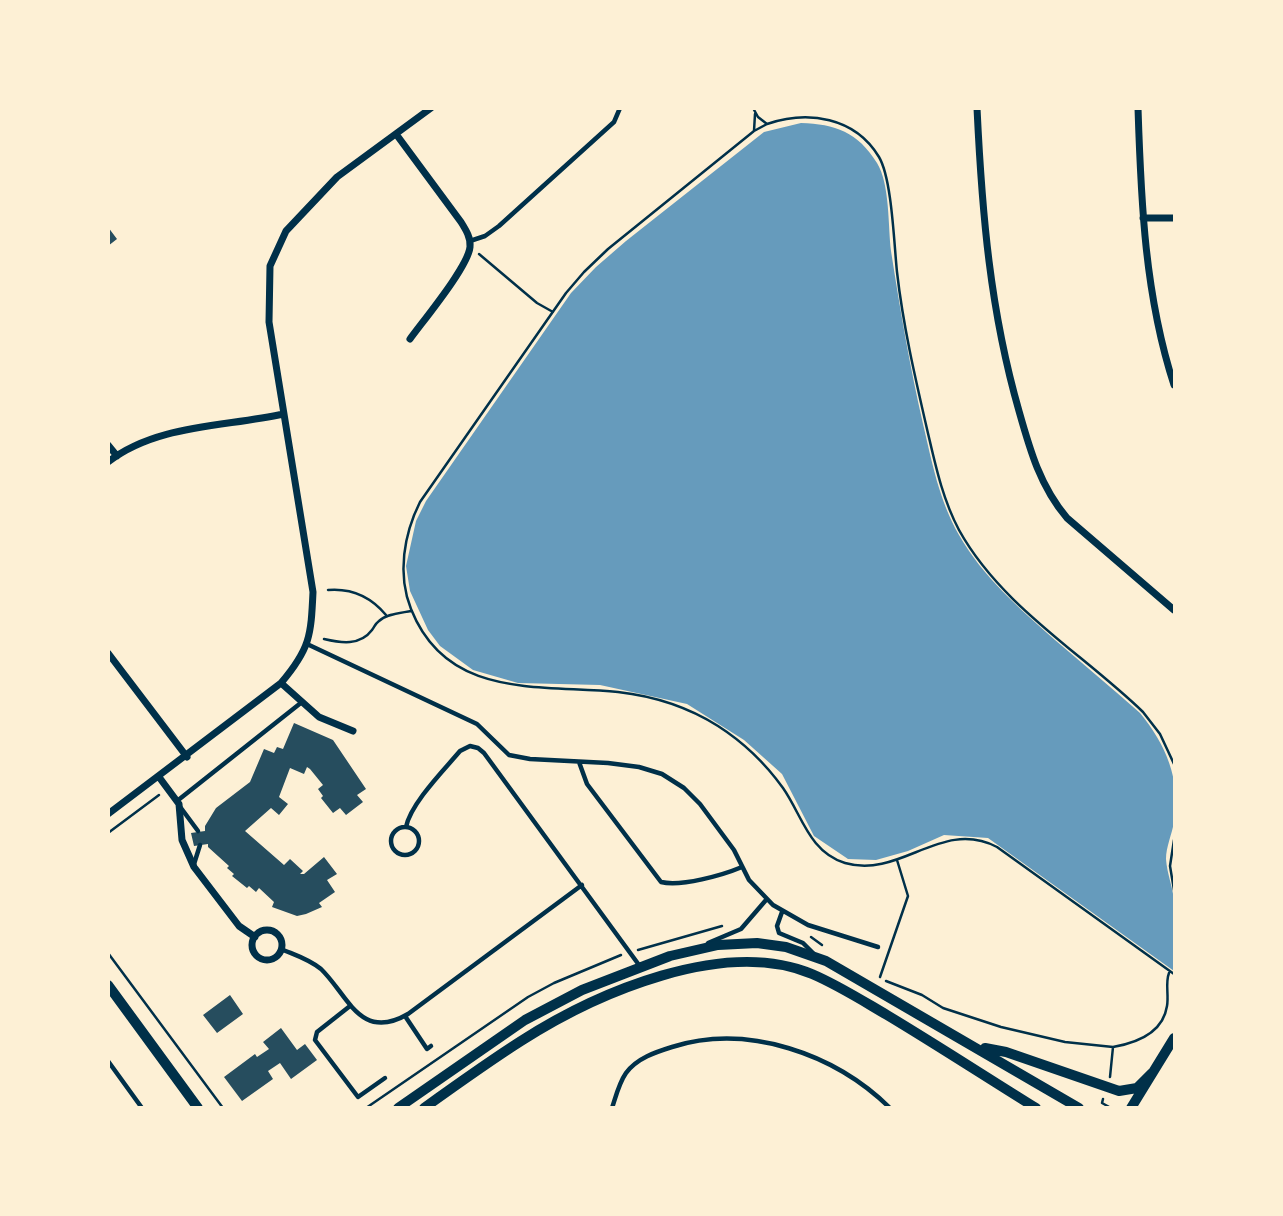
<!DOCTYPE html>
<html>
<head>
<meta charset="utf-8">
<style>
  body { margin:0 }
  #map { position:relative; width:1283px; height:1216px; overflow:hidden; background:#fdf0d5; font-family:"Fira Sans",sans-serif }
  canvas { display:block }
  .frame { position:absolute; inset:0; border:110px solid #fdf0d5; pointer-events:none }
</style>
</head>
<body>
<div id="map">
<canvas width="1283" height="1216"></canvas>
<div class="frame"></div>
</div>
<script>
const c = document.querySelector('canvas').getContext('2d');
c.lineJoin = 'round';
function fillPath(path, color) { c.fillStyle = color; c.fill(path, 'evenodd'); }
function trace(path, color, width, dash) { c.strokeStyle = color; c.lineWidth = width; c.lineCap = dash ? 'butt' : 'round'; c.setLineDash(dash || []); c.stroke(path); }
fillPath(new Path2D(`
  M801,123c34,1 57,9 76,40 13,21 11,63 14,88 9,58 19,116 32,173 9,38 16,76 36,111 24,42 60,73 96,105 28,24 57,48 85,73 26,32 41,66 34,109 -2,12 -8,25 -8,37 1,15 7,28 8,42 3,19 3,52 0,70l-186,-133 -44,-3 -36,16 -32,9 -28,-1 -34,-23 -32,-62 -38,-34 -57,-36 -87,-19 -82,-2 -45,-13 -33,-24 -12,-16 -18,-39 -4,-25 10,-45 10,-20 145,-208 25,-26 30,-26 138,-109z`), '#669bbc');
fillPath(new Path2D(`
  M108,227l9,12 -9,7z
  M294,723l39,17 33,49 -9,6 6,7 -17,13 -6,-7 -7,5 -12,-15 2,-2 -5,-7 5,-4 -13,-16 -3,-2 -3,7 -14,-6 -11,29 9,7 -9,11 -8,-7 -26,23 39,34 6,-6 13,12 -3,3h4l20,-17 13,17 -10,6 8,12 -16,11 3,4 -16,7 -9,2 -25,-9 2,-5 -15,-14 -3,4 -7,-6 -2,2 -15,-12 2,-2 -7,-6 2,-2 -21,-19v-3l-14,2 -3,-13 14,-2v-5l11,-18 34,-26 14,-33 10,4 3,-6 6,2z
  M230,995l13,19 -26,19 -14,-18z
  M281,1028l16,22 8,-6 12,16 -26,19 -11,-16 -12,8 5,8 -31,22 -18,-24 31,-23 2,3 12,-8 -6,-7z`), '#264d5e');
trace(new Path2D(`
  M753,108l5,9 9,7c41,-14 88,-7 112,33 13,22 15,87 18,115 6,53 18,105 30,157 8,34 15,69 32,101 42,76 123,123 184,182l17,22 14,30
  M767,124l-13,7 -146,118 -24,23 -18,21 -146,209c-16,32 -23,72 -9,107 36,91 128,75 207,83 35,4 70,15 100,34 25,16 47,37 65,62 19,27 26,64 62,75 56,16 96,-45 152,-16l177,127
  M754,131l1,-17
  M479,254l58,49 16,9
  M328,590c24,-2 43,7 58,25
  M324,639c17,4 36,7 48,-9 3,-4 3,-6 7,-9 7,-7 22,-8 32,-10
  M108,833l51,-38
  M1174,840l-4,26 4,24
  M811,937l11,8
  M638,950l84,-24
  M108,953l115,155
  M880,977l28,-81 -11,-36
  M886,981l36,14 21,13 58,19 64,15 48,5
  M1110,1077l3,-30c23,-4 50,-14 54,-41 2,-11 -2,-23 2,-33
  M1103,1099l-1,4 9,5
  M366,1108l162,-111 26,-14 67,-28`), '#003049', 2.5);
trace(new Path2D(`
  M470,241l15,-5 14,-10 115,-104 6,-14
  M307,644l170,80 32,31 21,4 78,4 31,4 23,7 22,14 16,16 34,46 15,30 24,25 35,20 70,22
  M579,762l8,22 74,98c20,5 62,-7 81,-15
  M177,801l125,-99
  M181,808l17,23
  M391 841a14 14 0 1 1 28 0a14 14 0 1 1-28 0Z
  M406,827c5,-24 38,-57 54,-76l10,-5 8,2 6,5 155,212
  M194,864l6,-19
  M782,912l-5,14 2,7 24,10 10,10
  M708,943l33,-14 25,-29
  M281,949c14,6 28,10 40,20 27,26 39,73 87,45l174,-129
  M350,1006l-33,26 -2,8 43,57 27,-19
  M405,1016l22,33 4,-3
  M108,1061l34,47
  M612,1108c4,-12 7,-25 14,-35 11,-15 30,-21 46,-26 76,-24 163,7 218,61`), '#003049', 4.5);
trace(new Path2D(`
  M977,108c5,105 13,202 42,303 11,39 21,75 48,107l107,92
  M1138,108c3,94 7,188 36,277
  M396,134l65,88c5,8 10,16 9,25 -2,20 -47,74 -60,92
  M1143,218h31
  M108,445l9,11
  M108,462c49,-38 117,-35 175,-48
  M108,653l79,104
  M281,683l38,34 34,14
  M159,777l20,27 3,36 12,27 45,59 16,11
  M108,814l173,-131c29,-34 30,-47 32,-91l-44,-270 1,-56 16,-35 51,-54 94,-69
  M252 945a15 15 0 1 1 30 0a15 15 0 1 1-30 0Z`), '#003049', 7);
trace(new Path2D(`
  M108,985l90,123
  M985,1048l21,4 113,39 18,-3 15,-15
  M398,1108l127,-88 57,-30 88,-34 48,-11 39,-2 29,4 40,14 253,147
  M424,1108c32,-23 64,-46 97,-67 75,-48 203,-104 291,-67 26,11 51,27 75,41 50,30 99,62 149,93
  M1131,1108l43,-70`), '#003049', 10);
</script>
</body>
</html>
